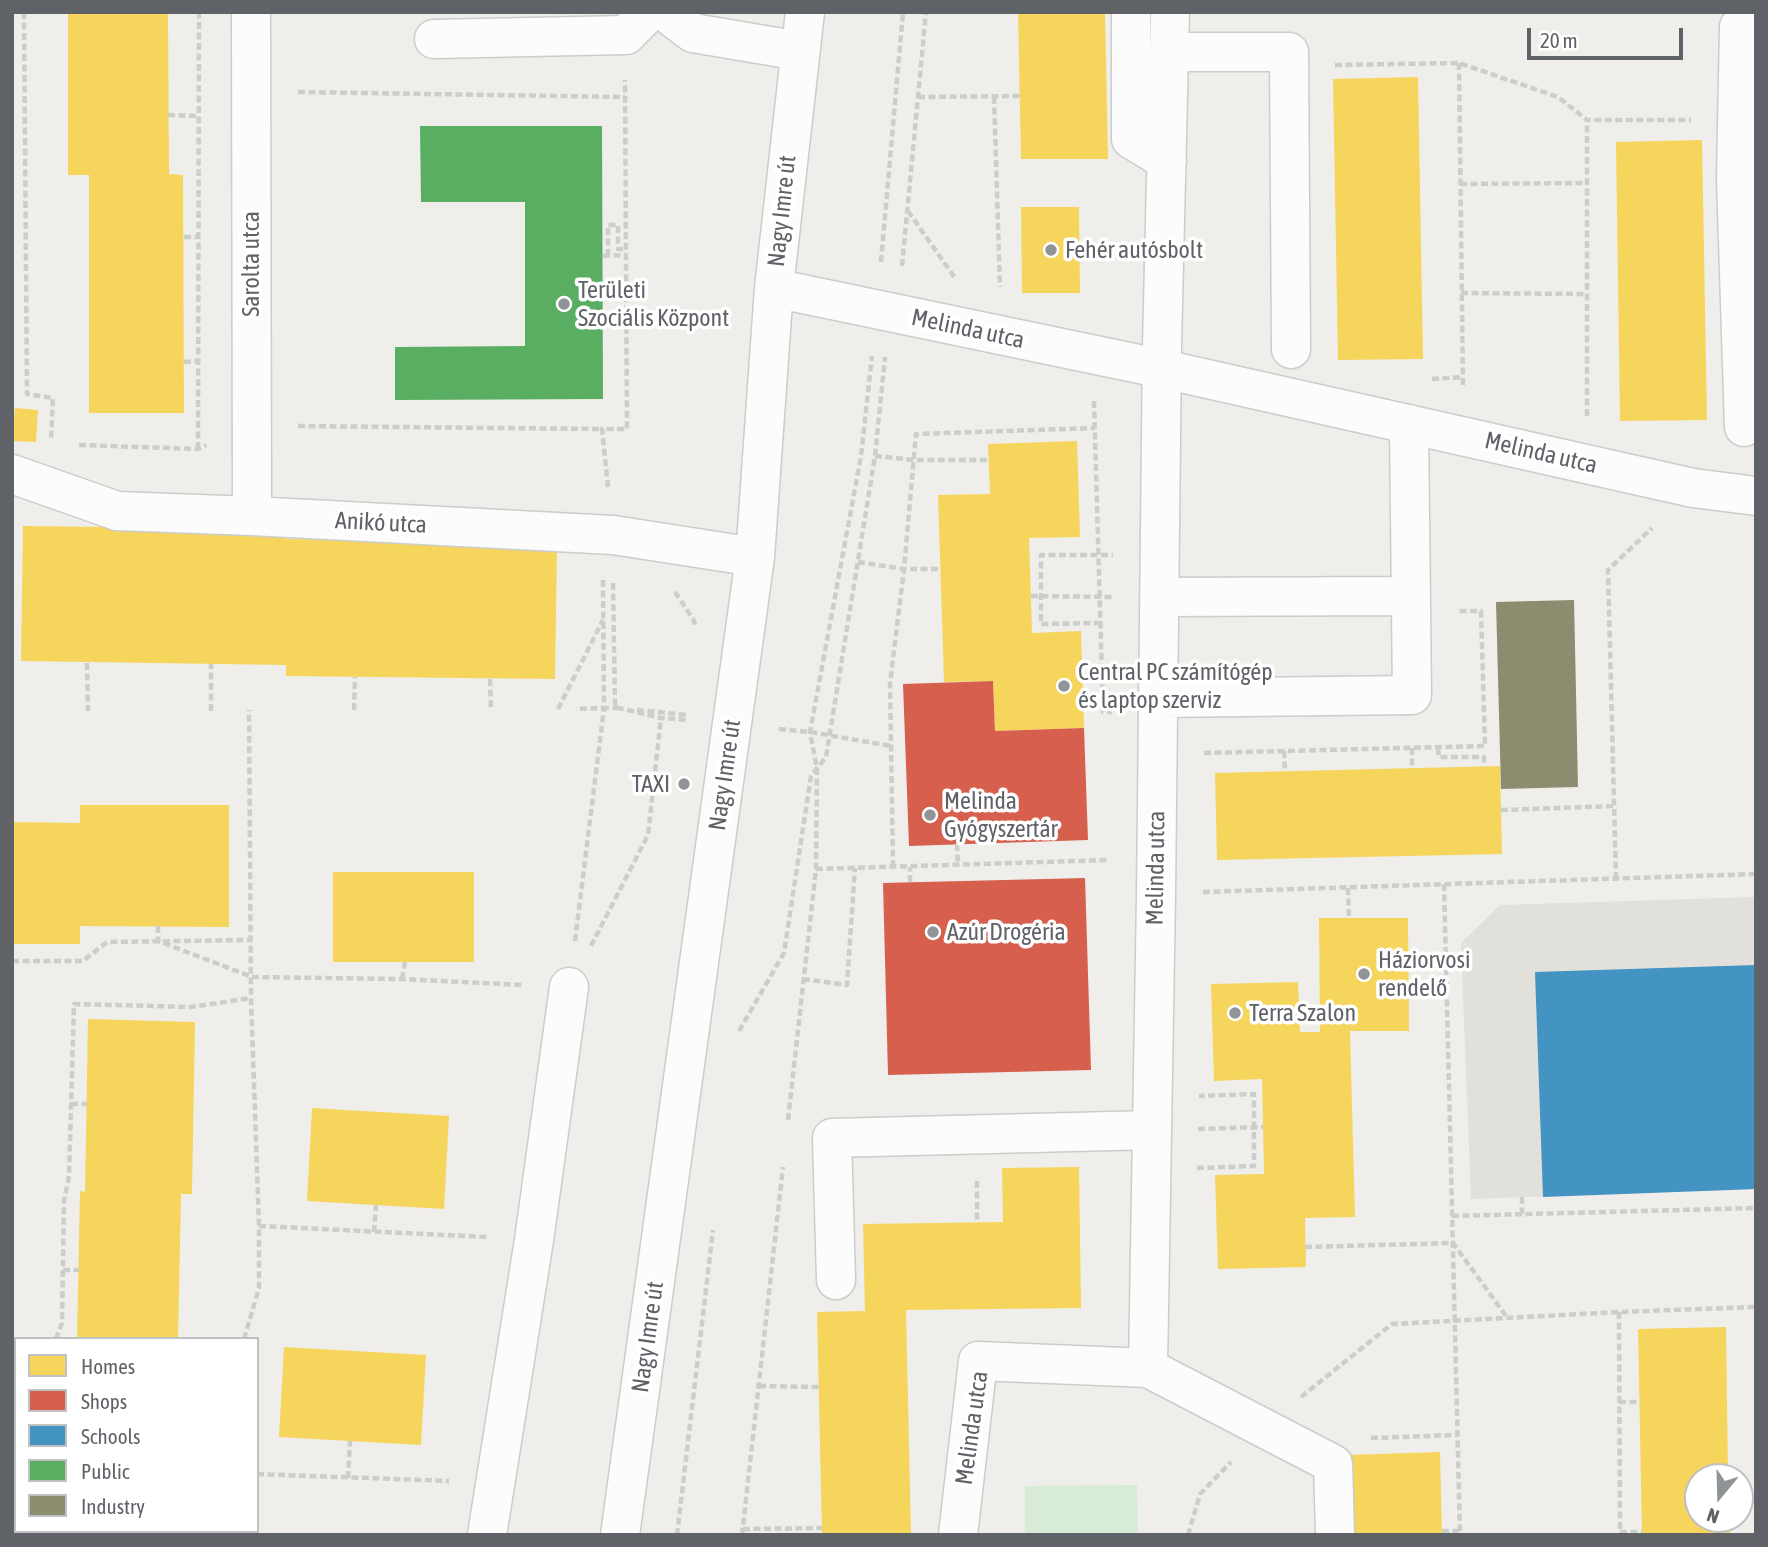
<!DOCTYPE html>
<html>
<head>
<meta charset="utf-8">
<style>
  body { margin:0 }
  #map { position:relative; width:1768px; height:1547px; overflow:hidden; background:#efeeea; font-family:"Asap Condensed",sans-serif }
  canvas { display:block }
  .frame { position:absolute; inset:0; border:14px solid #5f6368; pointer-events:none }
  .legend { position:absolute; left:14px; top:1337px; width:245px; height:196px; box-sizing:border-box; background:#fff; border:2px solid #bfc1c3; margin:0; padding:9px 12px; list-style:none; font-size:21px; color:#5f6368 }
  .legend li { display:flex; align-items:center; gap:14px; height:35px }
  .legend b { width:35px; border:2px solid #bfc1c3 }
  .north { position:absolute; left:1684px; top:1463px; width:70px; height:70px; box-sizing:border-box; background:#fff; border:2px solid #bfc1c3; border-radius:50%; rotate:199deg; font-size:19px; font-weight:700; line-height:28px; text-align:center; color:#5f6368 }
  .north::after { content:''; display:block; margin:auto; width:24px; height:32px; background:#919496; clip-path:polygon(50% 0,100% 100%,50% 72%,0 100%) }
  .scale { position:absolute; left:1527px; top:28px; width:156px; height:32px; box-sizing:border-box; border:4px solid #5f6368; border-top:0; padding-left:9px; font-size:21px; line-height:24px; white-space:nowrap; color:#5f6368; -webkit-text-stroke:5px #fff; paint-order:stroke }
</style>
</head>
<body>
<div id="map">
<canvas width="1768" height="1547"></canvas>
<div class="frame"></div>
<ul class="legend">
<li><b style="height:19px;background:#f6d55c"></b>Homes</li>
<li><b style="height:19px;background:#d6604d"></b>Shops</li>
<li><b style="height:19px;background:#4393c3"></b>Schools</li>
<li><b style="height:19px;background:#5aae61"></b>Public</li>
<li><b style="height:19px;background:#8c8c6e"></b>Industry</li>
</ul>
<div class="north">N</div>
<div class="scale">20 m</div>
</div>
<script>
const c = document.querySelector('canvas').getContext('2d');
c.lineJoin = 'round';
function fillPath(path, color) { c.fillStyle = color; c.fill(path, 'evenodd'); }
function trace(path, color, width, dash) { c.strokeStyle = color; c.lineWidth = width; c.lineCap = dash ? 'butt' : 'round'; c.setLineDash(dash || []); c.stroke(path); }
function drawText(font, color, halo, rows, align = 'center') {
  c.font = font + ' "Asap Condensed",sans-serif'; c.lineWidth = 7; c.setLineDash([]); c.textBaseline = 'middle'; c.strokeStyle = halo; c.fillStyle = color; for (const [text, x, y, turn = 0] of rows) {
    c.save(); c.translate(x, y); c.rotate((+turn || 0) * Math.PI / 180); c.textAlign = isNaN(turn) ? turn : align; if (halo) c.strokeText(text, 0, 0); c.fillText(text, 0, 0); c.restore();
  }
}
fillPath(new Path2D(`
  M1756,897v292l-285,10 -10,-256 39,-38z`), '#e2e0da');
fillPath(new Path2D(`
  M1137,1485l1,50h-113v-49z`), '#d8ebd6');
fillPath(new Path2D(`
  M68,12h100l1,162 14,1 1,238h-95v-238h-21z
  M1018,12h87l3,147h-87z
  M1418,77l5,282 -85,1 -5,-281z
  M1702,140l5,280 -87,1 -4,-279z
  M1021,207h58l1,86h-58z
  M15,408l23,2 -2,32 -24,-1z
  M1077,441l3,96 -51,1 3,95 49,-2 3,97 -89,3 -2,-50 -49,1 -6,-187 52,-1 -2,-50z
  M23,526l264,3v10l270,5 -2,135 -269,-3v-11l-265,-4z
  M1500,766l2,88 -285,6 -2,-87z
  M80,805h149v122l-149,-1v18h-68v-122l68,1z
  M333,872h141v90h-141z
  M1319,918h89l1,113h-59l5,186 -50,1 1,49 -88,2 -3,-94 49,-1 -2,-95 -48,2 -3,-97 87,-2 2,50h20z
  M88,1019l107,3 -3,172h-11l-3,145h-101l3,-148 5,1z
  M312,1108l137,8 -5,93 -137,-8z
  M1079,1167l2,141 -175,2 5,225h-89l-5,-223 48,-1 -2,-87 140,-2 -1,-54z
  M1726,1327l2,150h-30v42h31l1,16h-88l-4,-206z
  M284,1347l142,8 -5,90 -142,-8z
  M1440,1452l2,83h-91l-3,-80z
  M50,1531h114v4h-114z`), '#f6d55c');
fillPath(new Path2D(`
  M993,681l2,50 89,-3 4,112 -179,6 -6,-162z
  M1085,878l6,192 -203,5 -5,-192z`), '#d6604d');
fillPath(new Path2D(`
  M1756,965v224l-213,8 -8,-225z`), '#4393c3');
fillPath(new Path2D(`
  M420,126h182l1,273 -208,1v-53l130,-1v-144h-104z`), '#5aae61');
fillPath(new Path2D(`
  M1574,600l4,187 -77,2 -5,-187z`), '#8c8c6e');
const minor = new Path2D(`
  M251,12l1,504
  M671,12l2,6 20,15 107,18
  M1131,12v127l36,22
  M1170,12l-8,334 -6,549 -8,473 185,96 2,71
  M434,39l192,-4 23,-23
  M1169,52h120l2,297
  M1736,179l3,-152 17,1
  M774,288l389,81 530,119 63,8
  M1744,427l-8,-248h20
  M12,474l105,37 135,5 361,19 142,22
  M1160,597l251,-1
  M1159,698l253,-3 -3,-271
  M836,1280l-4,-142 320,-8
  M487,1535l47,-295 35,-253
  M620,1535l135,-978 19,-269 31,-276
  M958,1535l20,-174 170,7`);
trace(minor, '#cbcccc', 41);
trace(new Path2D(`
  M24,12l3,382 26,4 -2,42
  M1459,63l4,324
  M1335,65l124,-2 99,34 29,23h104
  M298,92l327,5
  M918,97l102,-1
  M994,97l6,190
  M168,115l31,1
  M1460,184l127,-1
  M908,211l47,67
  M184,237h15
  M603,256l23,-1
  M608,256v-31h10v24h8
  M881,262l22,-250
  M902,266l24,-254
  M1461,293l126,1
  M184,362l14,-1
  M1432,379l31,-2
  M1094,401l9,311h9
  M1587,416v-296
  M298,426l304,3
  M79,445l119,4 8,-4
  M198,449l1,-437
  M875,456l39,4h75
  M608,487l-6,-58h25l-2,-349
  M858,562l46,7h36
  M603,580l1,128h14
  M613,583l2,124 46,11 26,2
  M675,592l18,27 3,7
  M1031,596l83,1
  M1101,623l-60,1v-69h72
  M87,663l1,48
  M490,679l1,31
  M558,709l45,-89
  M354,710l1,-33
  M637,710l50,5
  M211,711v-47
  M779,729l31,3 81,14
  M1412,748v20
  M1438,748l1,9h45v9
  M1284,751l1,20
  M1204,753l281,-7 -4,-135h-22
  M1501,810l113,-4
  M957,844l1,21
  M893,867l-3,-184 14,-114 12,-135 179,-6
  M816,869l293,-9
  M1616,879l-8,-309 44,-42
  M910,882v-15
  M1444,884l16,651
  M1348,888l1,30
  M1203,892l553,-18
  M158,926v15l94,36 150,2 121,6
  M575,941l29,-233 -28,1
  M591,946l57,-111 13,-117
  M12,961h71l24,-19 145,-2
  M402,979l3,-17
  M803,979l44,6 8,-117
  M739,1031l45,-78 27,-177 15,-19 49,-301 10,-99
  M71,1104h16
  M788,1120l28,-251 1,-100 -7,-37 51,-276 11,-100
  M1198,1129l65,-2
  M1197,1168l57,-2v-72l-55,2
  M977,1181v41
  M1522,1197v17
  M1452,1216l304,-8
  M259,1226l228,11
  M374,1232l2,-27
  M1305,1247l148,-4 53,73
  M63,1270h16
  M1619,1312l1,223
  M56,1339l6,-16 2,-122 5,-25 5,-172 117,3 60,-9
  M244,1339l15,-51v-62l-8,-228 -2,-288
  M759,1386l60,1
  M1301,1397l91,-73 227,-12 137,-5
  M1619,1402h21
  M1371,1438l86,-3
  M257,1474l192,7
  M348,1478l2,-37
  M743,1529l79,-1
  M1442,1531h17
  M1620,1532h22
  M35,1535v-4
  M200,1535v-4
  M677,1535l36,-305
  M742,1535l41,-368
  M1188,1535l12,-41 31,-32`), '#cacfcc', 4.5, [7, 3.5]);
trace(minor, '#fdfcfc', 38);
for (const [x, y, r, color] of [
  [1051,250,7,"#919496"],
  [564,304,7,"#919496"],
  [1064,686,7,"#919496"],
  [684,784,7,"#919496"],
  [930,815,7,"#919496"],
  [933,932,7,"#919496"],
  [1364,974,7,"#919496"],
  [1235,1013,7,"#919496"]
]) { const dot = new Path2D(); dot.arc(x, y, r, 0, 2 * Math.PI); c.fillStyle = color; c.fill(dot); trace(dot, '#fff', 2.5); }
drawText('24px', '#5f6368', '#fff', [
  ["Nagy Imre út",782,211,-84],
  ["Sarolta utca",251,264,-90],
  ["Melinda utca",968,329,12],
  ["Melinda utca",1541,453,13],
  ["Anikó utca",381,523,3],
  ["Nagy Imre út",725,775,-82],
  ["Melinda utca",1156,868,-89],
  ["Nagy Imre út",648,1337,-82],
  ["Melinda utca",972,1428,-82]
]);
drawText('24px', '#5f6368', '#fff', [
  ["Fehér autósbolt",1065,250],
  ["Területi",578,290],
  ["Szociális Központ",578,318],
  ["Central PC számítógép",1078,672],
  ["és laptop szerviz",1078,700],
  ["TAXI",670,784,"right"],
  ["Melinda",944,801],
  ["Gyógyszertár",944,829],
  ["Azúr Drogéria",947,932],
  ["Háziorvosi",1378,960],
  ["rendelő",1378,988],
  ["Terra Szalon",1249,1013]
], 'left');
</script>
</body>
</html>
